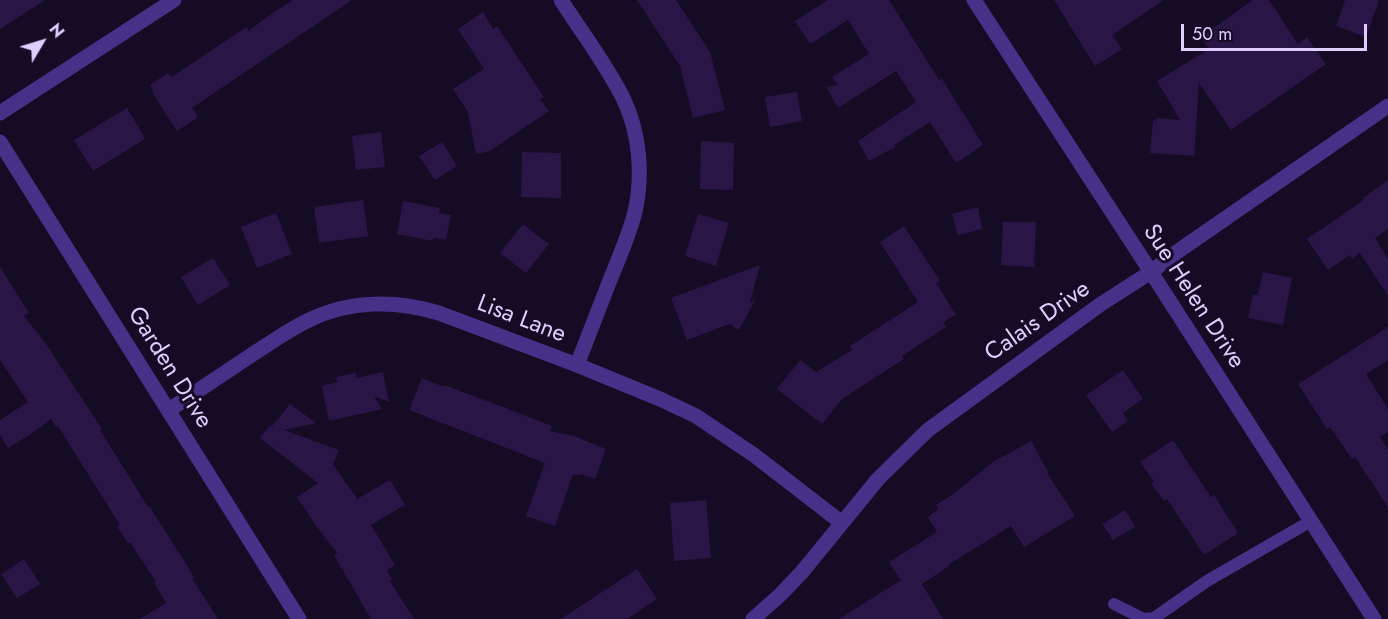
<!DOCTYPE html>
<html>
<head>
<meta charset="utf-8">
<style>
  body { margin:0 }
  #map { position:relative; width:1388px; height:619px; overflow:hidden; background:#150b24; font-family:Jost,sans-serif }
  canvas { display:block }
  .north { position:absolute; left:12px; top:12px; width:60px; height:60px; -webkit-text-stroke:4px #150b24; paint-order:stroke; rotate:52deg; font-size:16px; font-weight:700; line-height:24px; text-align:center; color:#deceff }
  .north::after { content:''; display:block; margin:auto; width:21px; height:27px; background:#deceff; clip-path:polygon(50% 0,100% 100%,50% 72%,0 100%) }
  .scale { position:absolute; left:1181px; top:24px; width:186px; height:27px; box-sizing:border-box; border:3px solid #deceff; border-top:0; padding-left:8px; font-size:18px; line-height:21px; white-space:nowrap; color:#deceff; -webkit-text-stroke:4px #150b24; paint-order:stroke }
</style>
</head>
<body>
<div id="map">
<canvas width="1388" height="619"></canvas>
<div class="north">N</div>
<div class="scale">50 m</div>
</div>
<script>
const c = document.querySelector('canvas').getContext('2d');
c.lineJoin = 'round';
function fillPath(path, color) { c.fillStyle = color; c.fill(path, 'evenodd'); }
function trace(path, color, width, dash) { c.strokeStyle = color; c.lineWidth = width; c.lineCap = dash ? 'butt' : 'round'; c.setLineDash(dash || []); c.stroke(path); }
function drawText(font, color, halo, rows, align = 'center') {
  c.font = font + ' Jost,sans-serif'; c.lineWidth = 6; c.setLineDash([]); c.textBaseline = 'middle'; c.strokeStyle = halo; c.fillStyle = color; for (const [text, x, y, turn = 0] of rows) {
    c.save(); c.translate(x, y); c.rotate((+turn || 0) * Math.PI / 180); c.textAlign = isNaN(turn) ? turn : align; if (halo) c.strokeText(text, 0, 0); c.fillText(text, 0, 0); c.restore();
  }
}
fillPath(new Path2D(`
  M0,0h45l-45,29z
  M293,0h59l-160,108 6,9 -21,14 -25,-39 1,-1 -3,-6 18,-12 4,4 74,-50 3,4 19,-15z
  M637,0h39l34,52 15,58 -32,8 -13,-52z
  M828,0h61l50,80 3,-1 41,66 -27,18 -26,-41 -36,23 1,2 -26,14 -11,-20 58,-39 -20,-31 -58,37 -12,-21 12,-2 -6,-8 37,-23 -21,-34 -38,24 -15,-23z
  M1054,0h110l-52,35 10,14 -27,17z
  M1253,0h16l29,44 9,-7 19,27 -95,66 -32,-47 -5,73 -44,-3 3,-33 3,1 1,-3 23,2 -23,-39 52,-32 -8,-12z
  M1345,0h34l-13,37 -30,-11z
  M483,12l10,17 4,-3 47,71 -4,2 9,12 -59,40 -14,3 -8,-42 -15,-23 31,-20 -26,-40z
  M797,92l5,29 -32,6 -5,-30z
  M127,108l18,31 -52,32 -19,-31z
  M381,132l4,35 -29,3 -4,-34z
  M701,141l33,2 -1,47 -33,-1z
  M442,142l15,24 -22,14 -16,-24z
  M522,152l39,1v45l-40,-1z
  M1388,180v49l-13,9 13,21v37l-28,-43 -8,6 -2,-4 -22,15 -21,-31 57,-39 -1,-2z
  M363,200l5,36 -49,7 -5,-36z
  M403,201l37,7 -1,5 12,2 -5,25 -13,-2v3l-36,-7z
  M978,207l4,22 -24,6 -6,-21z
  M276,213l16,41 -35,14 -16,-41z
  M698,214l31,9 -13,43 -31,-10z
  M1003,222h33l-2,45 -33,-2z
  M523,224l26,20 -23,29 -26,-20z
  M904,226l36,55 -4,2 20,32 -13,7 3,5 -44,29 2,3 -62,40 -20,25 -45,-35 23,-29 16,12 36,-22 -2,-4 68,-44 -38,-60z
  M213,258l17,27 -32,20 -17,-28z
  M760,265l-10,37 5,-2 -16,30 -9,-6 -43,16 -16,-42z
  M0,267l29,46 -5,3 20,25 58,88 -2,1 48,77 1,-1 34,53 11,18 -2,1 26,41h-78l26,-16 -12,-20 2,-1 -26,-40 -2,1 -11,-16 3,-2 -62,-99 -2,1 -5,-8 -20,15 -23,14 -8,-13v-15l28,-18 -28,-42z
  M1263,272l29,6 -9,47 -35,-7 5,-24 5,1z
  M1388,327v33l-22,14 22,35v23l-8,5 8,13v57l-33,-50 -3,2 -22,-32 -3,2 -29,-45z
  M1123,370l20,29 -20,14 5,8 -16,11 -26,-37z
  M383,372l6,30 -15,-6 8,13 -53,12 -7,-35 15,-4 -1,-5 20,-4 1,5z
  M422,378l22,9 1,-2 107,41 -2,5 24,5 32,13 -11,30 -14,-5 -1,2 -7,-2 -18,52 -29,-10 19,-53 -136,-53z
  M290,404l26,19 -32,7 55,20 -6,14 24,35 33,-19 15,25 -34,20 24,40 -8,5 5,9 -2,2 24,38h-43l-37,-64 3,-2 -20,-26 -20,-30 21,-14 -58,-45 10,-13 2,1z
  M1173,440l38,57 3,-2 24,38 -34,22 -37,-56 -3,2 -13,-17 3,-2 -14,-20z
  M1031,441l17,31 -1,1 28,43 -51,31 -13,-21 -63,39 1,1 -27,18 21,35h-104l62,-39 -12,-18 48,-30 -9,-15 10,-8 -2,-4 17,-11 40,-32z
  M706,500l5,58 -37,3 -4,-58z
  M1125,510l10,17 -22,13 -11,-16z
  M24,559l16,25 -23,14 -16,-24z
  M637,569l20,30 -30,20h-66z`), '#2a1547');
trace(new Path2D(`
  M1114,604l30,15 10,-1 53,-37 104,-60`), '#473188', 12);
trace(new Path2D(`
  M561,0c21,33 46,65 63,100 16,34 19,76 11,112 -6,23 -16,46 -25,68 -11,29 -22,57 -33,85
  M974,0l177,272 223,347
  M0,113l174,-113
  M0,142l299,477
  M169,410c27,-18 54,-36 81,-54 19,-12 38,-26 59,-36 41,-20 87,-20 130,-7l138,52 83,34 36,17 58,39 88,68
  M753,619l27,-24 22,-23 76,-93 50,-49 173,-126 50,-32 23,-18 214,-148`), '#473188', 15);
drawText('24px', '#deceff', '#150b24', [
  ["Sue Helen Drive",1193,297,57],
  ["Lisa Lane",521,320,21],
  ["Calais Drive",1038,322,-35],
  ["Garden Drive",169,368,58]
]);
</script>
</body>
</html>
